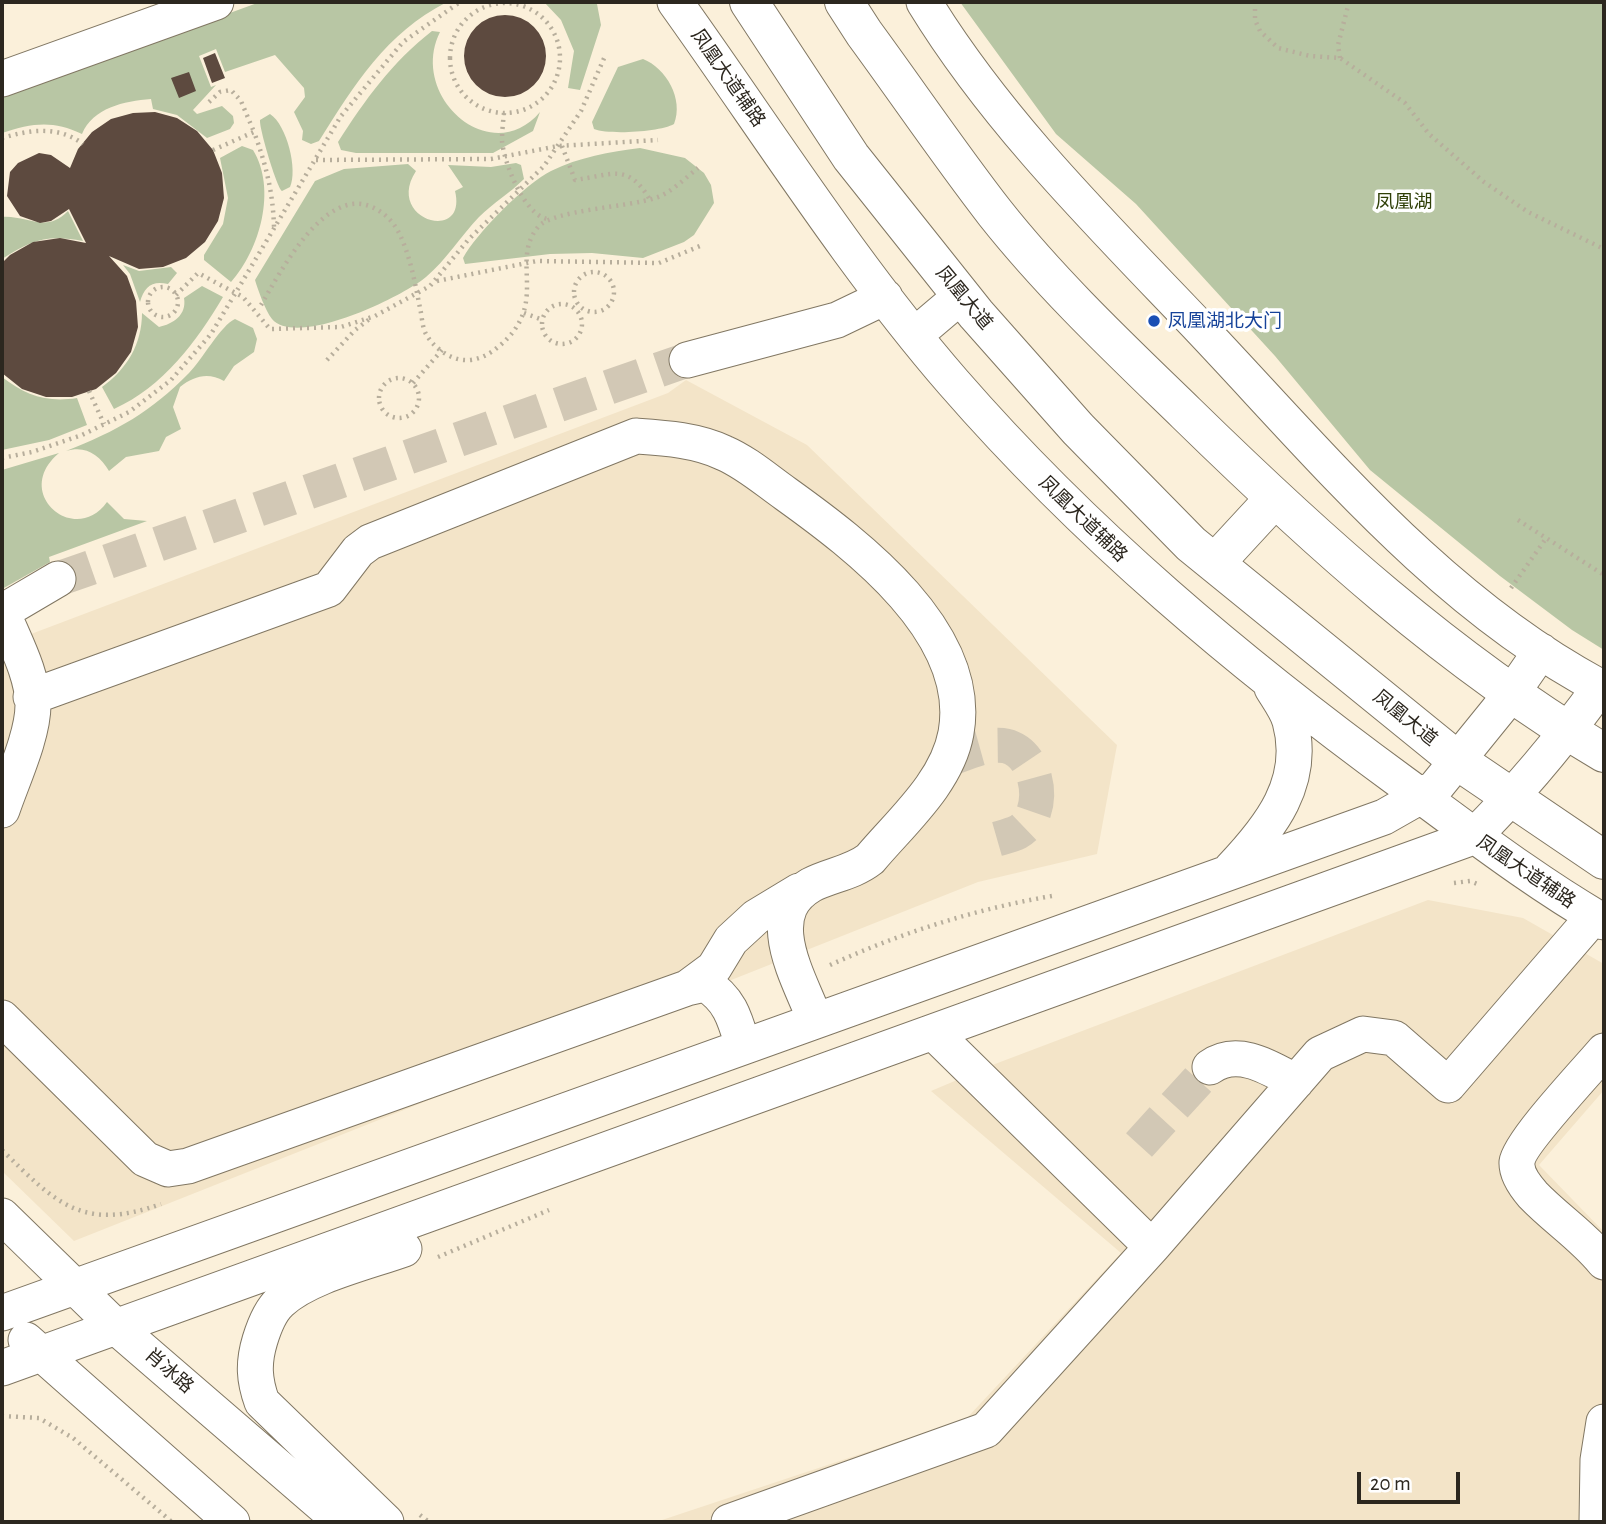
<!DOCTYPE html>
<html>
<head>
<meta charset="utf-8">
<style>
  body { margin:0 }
  #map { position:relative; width:1606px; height:1524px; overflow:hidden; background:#fbf0da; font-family:"Alegreya Sans",sans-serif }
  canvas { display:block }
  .frame { position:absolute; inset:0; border:4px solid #2c271f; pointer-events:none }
  .scale { position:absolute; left:1357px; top:1472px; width:103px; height:32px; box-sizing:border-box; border:4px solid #2c271f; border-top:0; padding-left:9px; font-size:21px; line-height:24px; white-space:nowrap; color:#2c271f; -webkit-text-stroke:5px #fff; paint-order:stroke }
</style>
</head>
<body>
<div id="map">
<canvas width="1606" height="1524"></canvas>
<div class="frame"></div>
<div class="scale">20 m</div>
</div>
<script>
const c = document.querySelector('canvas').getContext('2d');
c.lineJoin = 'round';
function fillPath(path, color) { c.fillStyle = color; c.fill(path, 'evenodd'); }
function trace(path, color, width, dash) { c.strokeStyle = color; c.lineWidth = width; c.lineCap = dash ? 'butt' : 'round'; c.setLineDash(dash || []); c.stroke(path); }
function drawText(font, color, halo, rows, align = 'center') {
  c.font = font + ' "Alegreya Sans","Noto Sans SC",sans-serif'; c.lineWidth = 7; c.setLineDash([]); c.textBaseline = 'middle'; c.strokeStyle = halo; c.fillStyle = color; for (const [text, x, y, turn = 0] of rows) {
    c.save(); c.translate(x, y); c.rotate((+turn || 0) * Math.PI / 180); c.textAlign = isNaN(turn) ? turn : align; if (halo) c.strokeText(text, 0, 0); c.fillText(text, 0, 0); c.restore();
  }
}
fillPath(new Path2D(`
  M686,380l121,65 310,300 -20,109 -119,28 -904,359 -72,-70v-526l666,-252z
  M1428,900l95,18 81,46v126l-65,75 65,67v290h-948l310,-103 155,-166 -190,-162 64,-27z`), '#f3e4c8');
fillPath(new Path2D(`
  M260,2h187c-62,32 -92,82 -128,139l-8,3 -9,-4 1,-9 -9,-19 11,-15 -1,-9 -29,-33 -50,17 -9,-23 -17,7 12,31 5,-2 -23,25 4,4 25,-8 11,10 1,7 -4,6 -23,9 -30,-23 -24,-6 -2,-10c-27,2 -58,9 -69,35 -29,-14 -50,-11 -80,-1v-37z
  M544,2l53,2 4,21 -21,65 -12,-2 6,-37 -13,-31z
  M960,2h644v648l-32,-20 -72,-54 -130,-106 -95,-114 -139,-152 -80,-70z
  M432,31l8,1c-32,64 51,138 100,80l-7,19 -40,22h-137l-15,-3 -3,-8c27,-42 54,-80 94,-111z
  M643,59c23,9 41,40 31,65 -14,8 -65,11 -80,5l-2,-7 26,-55z
  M270,114c17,11 28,56 20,73l-8,4c-5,-3 -23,-63 -22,-71z
  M242,146l11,4c24,39 7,100 -22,132l-27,-22v-5l19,-31 5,-26 -8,-40z
  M640,148l45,10 19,15 7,12 3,18 -20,32 -10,7 -41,16 -51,-5 -42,1 -85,10 -2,-6c13,-24 63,-75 88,-87 28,-14 59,-19 89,-23z
  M516,163l5,2 3,14c-14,14 -31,24 -45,38 -18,19 -33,43 -53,60 -24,20 -129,71 -154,42 -7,-9 -14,-29 -17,-39l60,-99 29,-12 64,-5 8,7c-32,49 52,73 39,20l8,-4 -15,-22 43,2z
  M68,211l15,30c-36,-7 -52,-1 -81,18v-42c25,-2 44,17 66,-6z
  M123,265l16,6 32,-4 6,6 -9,11c-16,-4 -24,3 -28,18l-10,-28z
  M202,286l21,11c-26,44 -60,90 -109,112l-12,-22c25,-18 40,-43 40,-74l17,14c14,-3 28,-12 25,-29z
  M235,319l18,9 4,11 -3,13 -20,14 -10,15c-16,-9 -30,-5 -44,6l-7,20 8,22 -15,8 -7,14 -33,6 -17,14c-10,-17 -24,-26 -43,-20 51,-20 85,-39 123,-78 13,-13 32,-48 46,-54z
  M2,377c23,18 45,26 75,21l10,27 -38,15 -47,10z
  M59,453c-48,40 16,94 48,49l17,17 23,2 -98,36 1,5 -48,27v-119z`), '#b8c6a4');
fillPath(new Path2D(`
  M464 56a41 41 0 1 1 82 0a41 41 0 1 1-82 0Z
  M215,53l10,25 -13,5 -9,-25z
  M189,72l7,19 -17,7 -8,-20z
  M155,112l22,6 20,13 16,19 9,23 2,25 -6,23 -13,21 -19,16 -23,9 -24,2 -30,-13 18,20 9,25 2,26 -7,25 -15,21 -20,16 -24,8h-26l-24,-8 -20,-16v-110l8,-8 23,-13 27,-4 26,5 -17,-34 -18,12 -11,2 -20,-7 -13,-20 3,-24 8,-9 21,-10 12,2 19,13 8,-19 14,-17 19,-13 22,-6z`), '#5d4a3f');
trace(new Path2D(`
  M58,579l629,-219
  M947,760c17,-6 41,-18 59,-14 34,8 42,69 12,86 -6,3 -14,5 -21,7
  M1139,1145l71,-78`), '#d2c8b5', 35, [35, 18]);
const minor = new Path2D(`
  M675,2c91,127 175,261 278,380 133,153 286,281 450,401 66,48 130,98 201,139
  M924,2c74,121 179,224 276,326 123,130 243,277 404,361
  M2,79l214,-77
  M915,335l46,-39
  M687,360l150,-40 48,-23
  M2,612l56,-33
  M31,697l298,-108 29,-38 12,-9 266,-106c29,2 61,4 88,17 23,10 42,27 62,41 71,51 188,139 170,239 -9,50 -55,89 -86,126 -18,14 -40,16 -59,26 -52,30 -11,94 4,135
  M2,810c10,-30 31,-74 31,-105 0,-31 -20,-66 -31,-94
  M1231,869c39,-41 76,-87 59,-148 -3,-11 -12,-23 -18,-33
  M687,988l27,-20 17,-28 25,-23 43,-26
  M2,1018l143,141 23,10 20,-3 499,-178 18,-4c25,15 30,35 38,62
  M1604,1051c-15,18 -85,92 -87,111 -1,12 9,25 16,33 23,24 50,41 71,67
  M1210,1067c28,-20 60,1 86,15
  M2,1216l114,111 226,195
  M1152,1247l168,-193 43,-20 31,4 54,47 146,-169
  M2,1313l1382,-496 51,-29 77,-95 29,-42
  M26,1340l206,182
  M2,1368l1471,-531c47,-47 88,-96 127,-150
  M386,1522l-124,-120c-8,-22 -9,-39 -2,-62 4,-13 10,-29 20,-38 27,-26 88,-40 124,-53
  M729,1522l257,-92 166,-183 -219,-215
  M1597,1522l1,-62 6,-38`);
const major = new Path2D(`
  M749,2l102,155 125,157 102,115 113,115 267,217 146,99
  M844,2l20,31c44,60 86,122 131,180 57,72 125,136 191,200 128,125 263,248 418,340
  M1215,563l60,-65`);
trace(minor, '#817763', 37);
trace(major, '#817763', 40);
trace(new Path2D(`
  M1255,2v18l5,11 18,17 32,8 30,2 65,45 24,31 55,48 44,30 76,37
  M450 58a55 55 0 1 1 110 0a55 55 0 1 1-110 0Z
  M1340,58l-2,-13 11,-43
  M209,102l11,-10 11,-2 10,11 13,31
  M2,138c27,-8 56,-13 81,6
  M562,146l13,34c37,-5 53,-18 75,20
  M213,150l41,-18c12,33 19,60 20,95
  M316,160l175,-1 67,-13 100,-6
  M574 292a20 20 0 1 1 40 0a20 20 0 1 1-40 0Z
  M437,281l100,-20 122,2 41,-17
  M148 302a15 15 0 1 1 30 0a15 15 0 1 1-30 0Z
  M176,295l22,-22 45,24 27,32 71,-2 34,-11 55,-30 38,-46 76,-74 37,-55 24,-55
  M542 324a20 20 0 1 1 40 0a20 20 0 1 1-40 0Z
  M524,313l19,7
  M327,360l28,-30 16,-12
  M379 398a20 20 0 1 1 40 0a20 20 0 1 1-40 0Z
  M413,383l29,-33
  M89,391l15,33
  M2,458l30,-6 50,-17 47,-23 42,-32 40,-46 130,-218 62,-74 57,-40
  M1518,520l86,55
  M1511,588l36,-51
  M1454,883l16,-2 10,4
  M830,965c71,-32 145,-56 222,-69
  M2,1150c54,53 80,82 159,54
  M438,1257l111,-47
  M2,1416l37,2 34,20 99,84
  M420,1515l9,7`), '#b7ae9c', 4.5, [2, 5]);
trace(minor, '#fff', 35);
trace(major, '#fff', 38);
trace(new Path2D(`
  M504,113c-1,9 -2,19 -2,28 2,22 22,73 45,78
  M261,305c19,-32 63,-119 111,-98 11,5 20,13 26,24 12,23 17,52 22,77 2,8 2,19 6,26 7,13 23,25 38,26 12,1 25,-5 34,-13 53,-43 11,-85 40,-120 14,-17 91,-20 117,-29 15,-4 30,-20 43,-30`), '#b7ae9c', 4.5, [2, 5]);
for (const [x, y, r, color] of [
  [1154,321,7,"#1a4fb4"]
]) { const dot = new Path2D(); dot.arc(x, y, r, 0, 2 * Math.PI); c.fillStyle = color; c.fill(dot); trace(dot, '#fff', 2.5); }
drawText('19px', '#2c271f', '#fff', [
  ["凤凰大道辅路",728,78,55],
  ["凤凰大道",964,298,50],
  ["凤凰大道辅路",1083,519,44],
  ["凤凰大道",1405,718,39],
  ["凤凰大道辅路",1526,872,34],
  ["肖冰路",169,1371,41]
]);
drawText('19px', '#2f3f07', '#fff', [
  ["凤凰湖",1404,202]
]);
drawText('19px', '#164399', '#fff', [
  ["凤凰湖北大门",1168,321]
], 'left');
</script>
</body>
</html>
